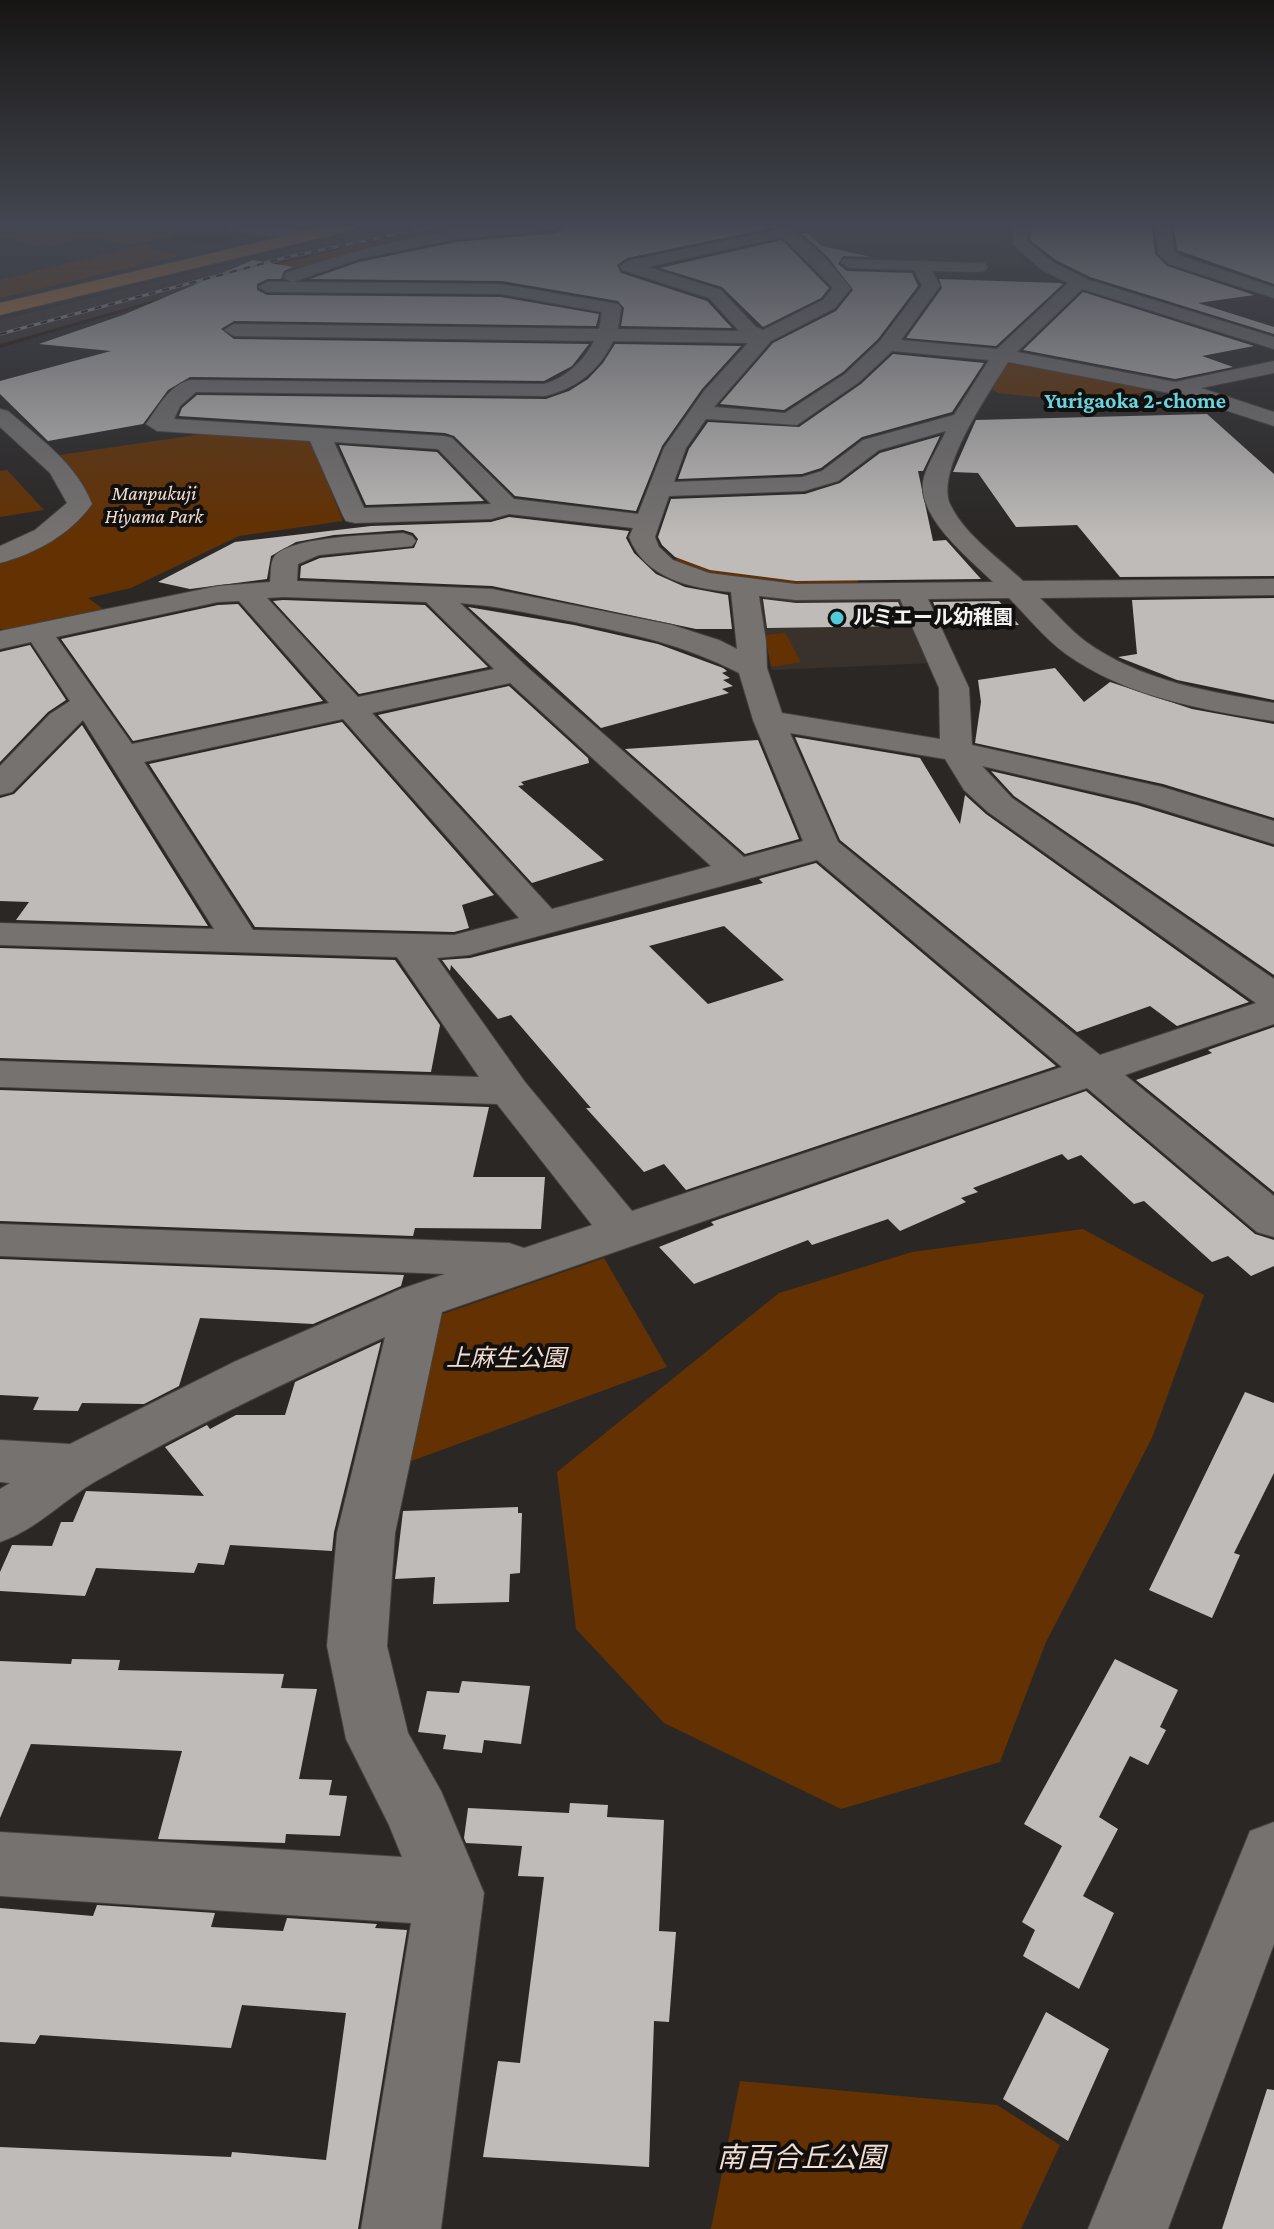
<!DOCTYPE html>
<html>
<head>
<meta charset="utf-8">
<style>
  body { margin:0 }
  canvas { display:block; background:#2a2725 }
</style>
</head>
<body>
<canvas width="1274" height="2229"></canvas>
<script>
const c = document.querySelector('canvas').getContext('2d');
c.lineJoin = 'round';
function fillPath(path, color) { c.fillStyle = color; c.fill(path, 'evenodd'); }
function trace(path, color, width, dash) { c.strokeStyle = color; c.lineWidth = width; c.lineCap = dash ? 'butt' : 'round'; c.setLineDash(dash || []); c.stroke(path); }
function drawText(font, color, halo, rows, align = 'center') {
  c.font = font + ' "Crimson Pro","Noto Sans JP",serif'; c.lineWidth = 8; c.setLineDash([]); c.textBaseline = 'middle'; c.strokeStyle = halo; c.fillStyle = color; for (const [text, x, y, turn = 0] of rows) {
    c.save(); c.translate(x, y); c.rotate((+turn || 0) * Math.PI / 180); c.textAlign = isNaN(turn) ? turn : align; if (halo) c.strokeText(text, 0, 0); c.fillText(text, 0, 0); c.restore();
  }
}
fillPath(new Path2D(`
  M389,225h68l-158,33 -299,90v-28z
  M787,225h213l-2,5h6l4,18 25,20 -203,-6z
  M892,596l12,3 29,64 -161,7 -15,-70 9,-3z`), '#39312c');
fillPath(new Path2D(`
  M0,225h176l-9,12 -36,8 -34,-6h-19l-32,8 -46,-10z
  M537,225l-84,7 -146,37 -18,-2 -68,12 111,-29 120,-24z
  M146,244l4,1v4l30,7 -180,42v-18z
  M1007,360l146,27 1,3c-57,13 -99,9 -156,3l-6,-4z
  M216,432l94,7 33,82 -104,15 -108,52 -43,10 18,13 -85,20 -21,-2v-69l89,-58c-3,-22 -19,-32 -36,-46z
  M7,470l37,40 -44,7v-46z
  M684,555l180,12 -8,19 -64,1 -78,-10 -42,-16z
  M785,633l16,29 -30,5 -6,-32z
  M1083,1229l121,66 -52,143 -106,204 -46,120 -159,47 -177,-86 -88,-94 -19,-157 222,-179 133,-41z
  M604,1258l63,109 -269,99 36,-149z
  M740,2081l257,24 63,40 -39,84h-310z`), '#643102');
fillPath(new Path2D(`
  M177,226l55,6v9l-18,4 -42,-5 6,-6z`), '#261002');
fillPath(new Path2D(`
  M446,225h9l-103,21 -91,22 -2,-1 93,-23z
  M162,298l4,1 -166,49v-4z`), '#261002');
fillPath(new Path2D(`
  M579,225h188v4l-140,29 -10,7 4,8 86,28 25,27 -111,-2 3,-18 -6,-7 -116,-20 -192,-2 49,-17 97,-20 99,-9 10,-7z
  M1032,225h120l3,29 12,12 87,29 -56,8 76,24v7l-184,-57 -34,-17 -26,-20z
  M1174,225h100v59l-97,-34z
  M801,233h7l14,13 49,11 -28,-1 -5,8 9,7 65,2 6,13 -40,53 -35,33 -59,38 -64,-6 53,-61 63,-32 17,-21 -25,-33z
  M782,240l47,48 -8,10 -58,29 -41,-40 -62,-19z
  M253,260l40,7 -9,4 -3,8h-14l-10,5v6l10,5 234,2 98,17 -3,12 -362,-5 -13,8 13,10 355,5 -17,22 -28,15 -354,-4 -22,13 -25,34 -95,17 -48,-47v-13l111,-30 -72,-7 84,-29z
  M939,279l121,4 3,1 -67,62 -90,-8 36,-50z
  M1083,292l171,54 -52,10 31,11 -58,12 -152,-29z
  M615,344l126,2 -39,43 -40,57 -26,65 -121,-15 -61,-60 -9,-3 -266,-17 3,-8 15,-13 349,4 23,-8 19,-12 15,-16z
  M893,354l91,9 -32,49 -90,25 -41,31 -19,6 -124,5 11,-30 19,-27 91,5 62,-43z
  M1207,414l67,60v102l-154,1 -43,-52 -61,2 -38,-54 -25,-1 23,-52z
  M940,436l-17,35h-5l15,70 13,-1 35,39 -185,2 -86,-11 -35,-13 -13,-12 -4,-8 13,-38 134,-5 35,-11 40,-30z
  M339,445l98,7 47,49 -118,4z
  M509,517l120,14 -3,7 8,15 22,21 29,13 43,8 4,34h-36l-204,-43 -192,-8 1,-12 19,-8 94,-10 4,-9 -5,-6 -10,-3 -69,5 -38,7 -25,14 -4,23 -77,10 -32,-7 77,-40 136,-16 120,-4z
  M1274,598v102l-97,-20 -59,-23 19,-3 -5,-54z
  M763,599l33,4 102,-1 11,24 -142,2z
  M283,600l142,5 63,62 -129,27 -86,-93z
  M999,601l20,24 -75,1 -11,-24z
  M238,604l85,97 -190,40 -72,-102 157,-34z
  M468,607l106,18 84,19 65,24 4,3 -5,2 8,5 -7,2 10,6 -11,3 7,4 -128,35z
  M30,645l36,55 -18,12 -48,50v-110z
  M1055,668l29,34 26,-20 82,27 82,15v94l-111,-34 -188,-41 6,-41 -3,-22z
  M509,686l79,72 1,5 -68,19 3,3 -6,1 86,74 -72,23 -154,-168z
  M342,722l152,173 -32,10 7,23 -15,4 -199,-5 -106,-163z
  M82,725l126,201 -192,-6 13,-18 -29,-1v-103l14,-4z
  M795,737l125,21 40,66 5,-29 21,19 263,188 -72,24 -27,-20 -73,26 -237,-192z
  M758,740l41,99 -54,15 -120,-105z
  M991,771l146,34 137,42v128l-260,-179z
  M816,863l240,203 -370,124 -22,-26 -20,8 -58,-64h5l-80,-93 -13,4 -47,-54 -1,6 -8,-11 28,-2 293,-75 -4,-4zM724,926l60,54 -76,24 -59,-58z
  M0,948l395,12 45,65 -9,47 -431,-14z
  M1274,1027v165l-138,-112 76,-27 -4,-3z
  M0,1090l489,17 -16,70h72l-4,52 -126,-1 -2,8 -413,-15z
  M1086,1091l169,143 19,6v26l-23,10 -23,-20 -16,6 -68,-61 -10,3 -53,-49 -13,5 -6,-6 -89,34 5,4 -17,6 5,4 -66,29 -12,-12 -76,26 -4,-5 -114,44 -35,-37 55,-22 -3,-3z
  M0,1259l404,16 -3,11 -88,38 -113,-6 -21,68 -35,18 -62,-1 -4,8 -45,-1 6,-13 -39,-2z
  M381,1342l-47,190 -2,19 -102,-6 -6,20 -26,-2 -4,10 -98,-5 -11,28 -85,-5v-19l12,-27 40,1 9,-24h12l13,-31 118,5 -39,-49 42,-22 3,4 26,-14h49l10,-33z
  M1245,1392l29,11v70l-40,80 6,2 -28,63 -63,-28z
  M518,1507v6h4l-2,60 -10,1 -1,28 -76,2 2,-27 -40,2 8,-68z
  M72,1659l48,1 -2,10 166,4 -3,14 36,1 -18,90 33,1 -3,15 18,1 -7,40 -54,-2 -1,9 -127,-4 24,-88 -151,-7 -31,74v-157l71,3z
  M1115,1659l63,31 -18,37 6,3 -18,35 -18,-9 -31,61 19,12 -35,67 31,17 -35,76 -56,-33 12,-26 -13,-8 40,-76 -38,-22z
  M462,1681l68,5 -9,58 -37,-4 -2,13 -39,-4 3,-14 -28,-3 9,-41 32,2z
  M570,1803l38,2 -1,12 57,3 -5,111 17,1 -7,90 -15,-1 -5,146 -166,-10 15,-96 22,2 24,-186 -26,-1 4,-30 -56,-3 -2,-5 4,-30 101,5z
  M97,1905l118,8 -4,14 72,4 4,-13 90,6 -2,4 32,2 -49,299h-358v-82l231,10 1,-5 94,8 20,-147 -104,-8 -11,43 -191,-13 -5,9 -35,-2v-134l93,8z
  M1046,2012l63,37 -41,92 -65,-42z
  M1267,2089l7,1v139h-52z`), '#bebbb8');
const minor = new Path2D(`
  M222,225c22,0 72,-3 88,11l-8,5 -72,-11z
  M501,225h62l-8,5 -99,9 -98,20 -65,23 208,2 117,20 3,4 -3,21 121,2 -30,-33 -87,-28 -2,-4 8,-5 147,-31 -4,-5h17l38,34 25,29 -16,20 -64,33 -57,66 71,6 60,-39 35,-33 42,-55 -8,-16 -65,-2 -8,-5 2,-4 142,4 3,4 -3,4 -6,1 -47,-1 8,15 -39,54 96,9 71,-66 -26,-13 -29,-25v-20h16l-2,16 27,22 35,17 185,57v12l-192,-60 -65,63 158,30 99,-21v12l-73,15 73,24v14l-99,-32 -167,-32c-18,30 -75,110 -57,144 15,30 49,53 72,75l251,-2v16l-234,3c15,14 29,31 45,43 55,40 125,51 189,62v18c-71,-11 -148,-24 -208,-67 -21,-15 -39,-38 -57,-56l-81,1 41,89 3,57 190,42 112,34v23l-136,-42 -156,-36 30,32 262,181v45l-149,51 149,121v41l-17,-5 -170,-144 -645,224 -47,221 -8,113 21,87 33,58 43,102 -43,336h-80l50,-306 -411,-27v-64l402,25 -13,-32 -43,-86 -19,-93 10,-113 48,-196c-97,44 -194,90 -287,143 -34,19 -60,49 -98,62v-53l10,-6 -10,-1v-42l70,4 166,-83 165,-72 44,-15 -445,-18v-32l509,19 15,5 68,-23 -95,-121 -497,-17v-26l479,16 -82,-120 -397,-12v-22l214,6 -131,-209 -71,72 -12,3v-29l50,-52 20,-13 -39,-59 -31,7v-18l218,-45 52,-4c1,-7 0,-19 4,-25 15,-21 103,-22 129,-24l9,3 4,5 -4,5 -93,9 -21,9 -1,17 195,8 180,36 47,15 18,9 -6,-57c-40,-4 -86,-13 -102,-55l4,-9 -124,-14 -18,5 -136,4 -9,-2 -3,-5 -33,-75 -153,-10 -11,-7c12,-16 23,-39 44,-44l354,4c22,-6 40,-23 50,-43l-360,-5 -10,-6 10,-6 365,5 3,-17 -101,-18 -234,-2 -9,-5 9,-5h24l-8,-5 3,-4c70,-24 141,-41 215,-48zM783,237l50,51 -10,12 -60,30 -7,-3 -35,-37 -73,-23zM613,341l135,2 -44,48 -40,57 -26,66 -124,-15 -62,-61 -8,-2 -270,-17 6,-13 16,-14 349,4c32,-8 54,-25 68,-55zM892,351l97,9 -35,55 -91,25 -41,31 -20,6 -128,5 12,-34 20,-29 91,6 62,-43zM946,431c-7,15 -17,30 -22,46 -10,38 44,80 69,105l-197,2 -87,-11 -36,-13 -14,-13 -4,-10 14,-41 135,-5 34,-10 41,-31zM334,442l104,7 53,55 -127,4zM759,596l37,4 104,-1 39,89 1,51 -158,-26 -15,-45 -1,-27zM283,597l143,5 68,67 -136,28 -91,-99zM239,601l90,102 -197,41 -76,-107 162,-35zM460,603c39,3 77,12 115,19 61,13 107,22 164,51l14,47 50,121 -59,16 -217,-190zM510,683l201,183 -159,43 -180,-196zM343,719l176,199 -65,17 -201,-5 -109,-168zM790,733l155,26 19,31 24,22 268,191 -156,52 -262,-213zM817,860l245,207 -430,144 -107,-129 -88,-124 32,-3z
  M1155,225h16l3,27 7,4 93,31v11l-105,-34 -11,-10z
  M0,409l8,2c31,27 69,53 84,93 -21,30 -57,50 -92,59v-17l35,-16 32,-27 -17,-30 -50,-46z
  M1274,1822v122l-106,285h-80l162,-398z`);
const major = new Path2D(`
  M332,225h29l-8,5 -353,85v-12z`);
trace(minor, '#444240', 2);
trace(major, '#444240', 2);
fillPath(minor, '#757270');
fillPath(major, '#bc7732');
const rail = new Path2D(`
  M0,334l291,-78 151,-31`);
trace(rail, '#9f9d9b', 3);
trace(rail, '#11100f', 2, [7]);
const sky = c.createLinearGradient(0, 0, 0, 537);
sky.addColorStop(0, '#171514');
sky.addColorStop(0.42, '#444751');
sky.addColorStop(1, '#44475100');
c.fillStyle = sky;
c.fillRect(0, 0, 1274, 537);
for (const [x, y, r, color] of [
  [837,618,8,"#52cbd8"]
]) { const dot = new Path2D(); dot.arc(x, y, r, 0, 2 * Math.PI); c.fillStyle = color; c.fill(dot); trace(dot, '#11100f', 3); }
drawText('italic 20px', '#f2ddd0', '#11100f', [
  ["Manpukuji",154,494],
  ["Hiyama Park",154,517]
]);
drawText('bold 20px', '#f3f1f0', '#11100f', [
  ["ルミエール幼稚園",853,618]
], 'left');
drawText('bold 22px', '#68d4df', '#11100f', [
  ["Yurigaoka 2-chome",1135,401]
]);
drawText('italic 24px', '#f2ddd0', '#11100f', [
  ["上麻生公園",506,1359]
]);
drawText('italic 28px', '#f2ddd0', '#11100f', [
  ["南百合丘公園",801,2158]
]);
</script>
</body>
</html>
